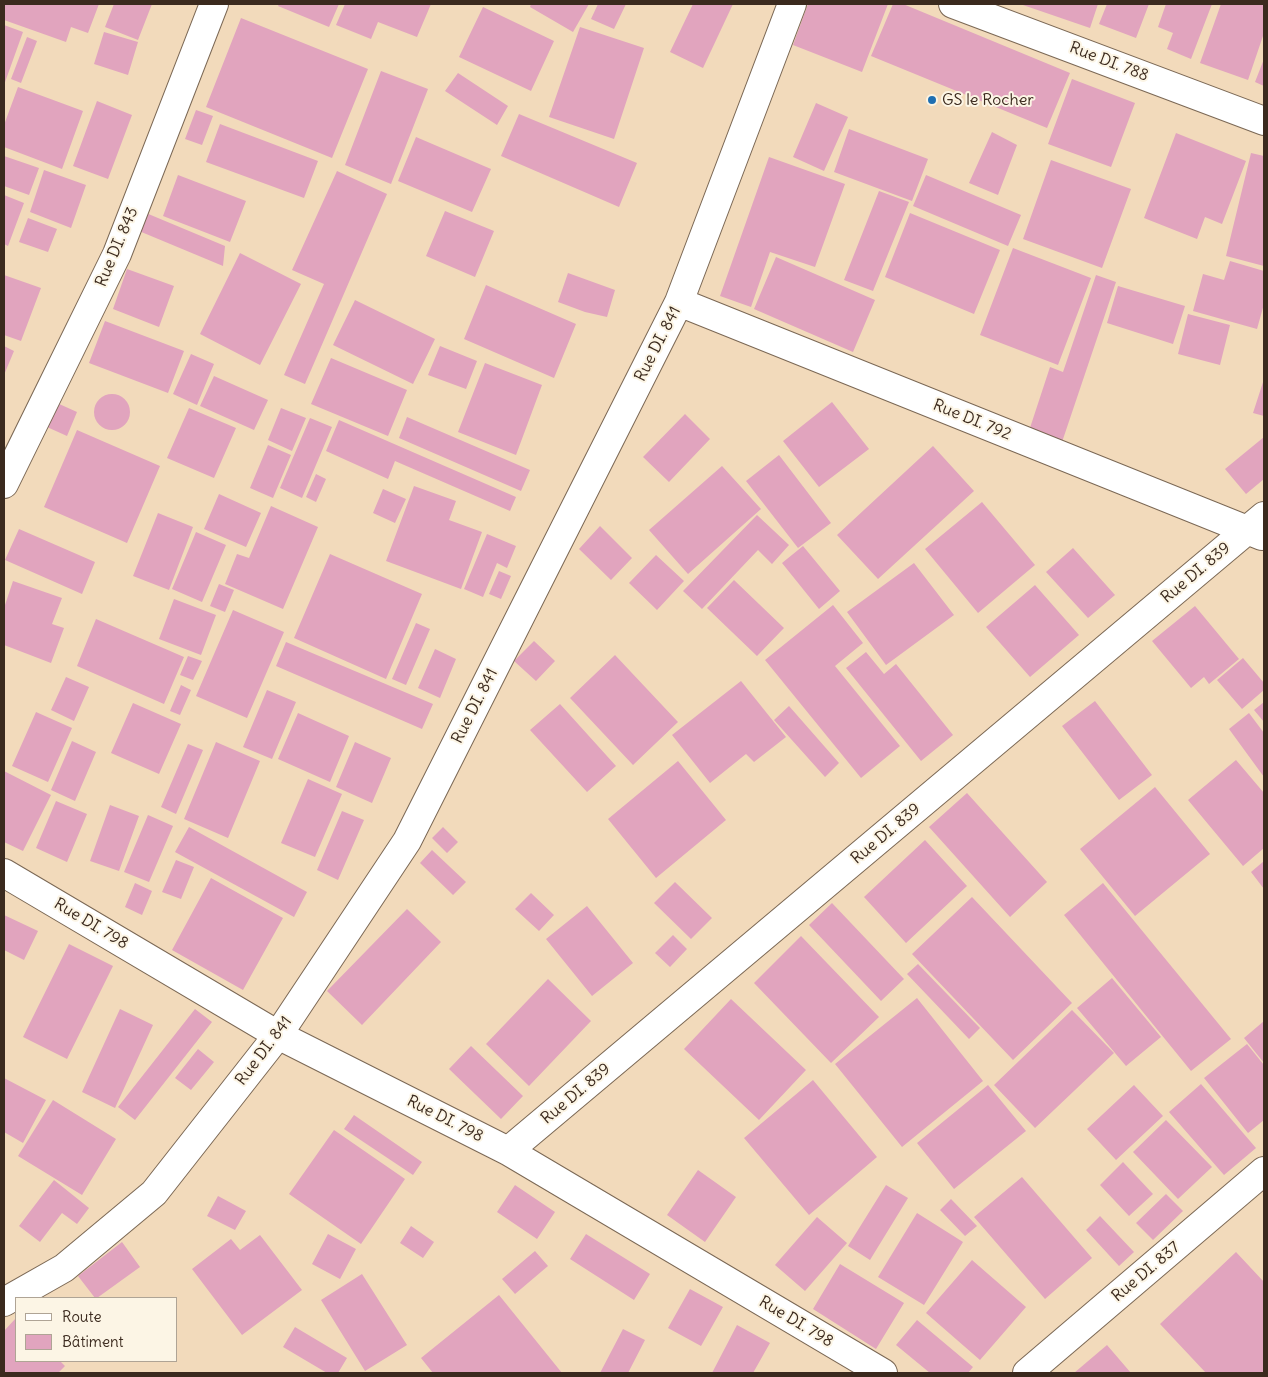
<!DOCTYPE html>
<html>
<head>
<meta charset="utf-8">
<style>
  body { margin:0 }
  #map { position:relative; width:1268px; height:1377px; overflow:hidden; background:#f2dabb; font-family:Delius,sans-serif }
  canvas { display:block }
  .frame { position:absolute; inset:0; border:5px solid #3b2a1e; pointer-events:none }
  .legend { position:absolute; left:15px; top:1297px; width:162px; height:65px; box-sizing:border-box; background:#fcf5e5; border:1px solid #afa495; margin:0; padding:6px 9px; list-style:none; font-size:15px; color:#3b2a1e }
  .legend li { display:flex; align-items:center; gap:10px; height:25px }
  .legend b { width:25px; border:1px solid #afa495 }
</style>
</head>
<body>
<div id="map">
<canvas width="1268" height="1377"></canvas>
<div class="frame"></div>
<ul class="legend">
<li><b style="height:6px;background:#fff"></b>Route</li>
<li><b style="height:14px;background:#e1a4be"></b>Bâtiment</li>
</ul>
</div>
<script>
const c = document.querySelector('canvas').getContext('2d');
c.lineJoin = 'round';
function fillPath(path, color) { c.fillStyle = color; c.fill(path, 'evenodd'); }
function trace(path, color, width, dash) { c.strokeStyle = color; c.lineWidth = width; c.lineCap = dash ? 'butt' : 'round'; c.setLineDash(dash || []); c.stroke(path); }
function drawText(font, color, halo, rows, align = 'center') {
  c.font = font + ' Delius,sans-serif'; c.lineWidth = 4; c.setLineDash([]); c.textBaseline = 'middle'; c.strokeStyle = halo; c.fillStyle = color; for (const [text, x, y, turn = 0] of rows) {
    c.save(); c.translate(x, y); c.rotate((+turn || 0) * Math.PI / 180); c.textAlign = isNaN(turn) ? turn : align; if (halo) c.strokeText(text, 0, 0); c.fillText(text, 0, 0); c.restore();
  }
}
fillPath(new Path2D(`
  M4,4h95l-11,29 -17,-6 -5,15 -62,-22z
  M114,4h38l-14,36 -33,-13z
  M279,4h60l-10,23 -51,-21z
  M345,4h86l-14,33 -39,-15 -7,17 -35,-14z
  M531,4h58l-16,28 -43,-25z
  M598,4h28l-12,25 -23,-10z
  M693,4h40l-30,64 -33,-16z
  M808,4h80l-26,68 -69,-27z
  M893,4h10l167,69 -23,55 -176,-72z
  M1020,4h78l-8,24z
  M1107,4h42l-13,34 -37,-14z
  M1166,4h46l-21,55 -24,-10 6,-16 -15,-6z
  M1221,4h43v29l-16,47 -48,-17z
  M483,7l71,34 -23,50 -72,-34z
  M241,18l127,51 -36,89 -126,-51z
  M4,25l19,7 -19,53z
  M580,27l64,21 -30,91 -65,-22z
  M104,32l34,10 -10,33 -34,-11z
  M27,37l10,4 -16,42 -10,-4z
  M1264,59v27l-9,-4z
  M381,71l47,18 -37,95 -46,-19z
  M458,73l50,33 -11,19 -52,-34z
  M1072,79l63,24 -24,64 -63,-23z
  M18,87l65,24 -21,58 -58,-22v-22z
  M97,101l35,14 -24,64 -35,-13z
  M816,103l32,14 -24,54 -31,-14z
  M196,110l17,6 -11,29 -17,-6z
  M519,114l118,49 -18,44 -118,-51z
  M220,124l98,37 -14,37 -98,-36z
  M849,129l79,30 -16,42 -78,-29z
  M992,132l25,13 -19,50 -29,-12z
  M1176,133l70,28 -24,63 -17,-7 -8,22 -53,-21z
  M416,137l75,32 -19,43 -74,-31z
  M1251,153l13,3v110l-38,-10z
  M4,156l35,12 -10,27 -25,-9z
  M769,157l76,27 -30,83 -45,-15 -19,55 -31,-11z
  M1051,160l80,29 -29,79 -79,-29z
  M44,170l42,15 -15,43 -41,-16z
  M337,171l50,23 -82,190 -21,-9 40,-91 -32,-14z
  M178,175l68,26 -16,41 -67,-26z
  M926,175l95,40 -13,31 -95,-40z
  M879,191l30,11 -36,89 -29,-11z
  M4,195l20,8 -16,43 -4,-2z
  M445,211l49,20 -19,46 -49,-21z
  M146,213l79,33 -2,20 -84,-35z
  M910,213l90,37 -26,64 -89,-37z
  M28,218l29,11 -9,23 -29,-10z
  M1013,248l78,30 -33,87 -78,-30z
  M240,253l61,31 -41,81 -60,-31z
  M776,257l99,43 -22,52 -99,-43z
  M1230,261l34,10v33l-7,25 -64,-18 10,-37 21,6z
  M127,269l47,17 -15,41 -46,-18z
  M568,273l47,17 -8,27 -22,-5 -27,-10z
  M4,275l37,13 -20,53 -17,-6z
  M1096,275l20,7 -56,166 -33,-11 23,-70 13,5z
  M486,285l90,39 -22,54 -90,-39z
  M1118,286l67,20 -12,38 -66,-21z
  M355,300l80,39 -22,45 -80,-39z
  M1188,314l42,11 -10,40 -42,-11z
  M105,321l79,30 -16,42 -79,-30z
  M4,346l10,5 -10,24z
  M440,346l37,15 -11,28 -38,-14z
  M191,354l23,10 -17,41 -24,-11z
  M331,358l76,32 -19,46 -77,-32z
  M485,363l57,22 -26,70 -58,-23z
  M214,376l54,24 -14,30 -54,-24z
  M1264,379v37l-11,-3z
  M94 412a18 18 0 1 1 36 0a18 18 0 1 1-36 0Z
  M832,402l37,47 -50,38 -36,-46z
  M57,403l20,9 -10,24 -20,-9z
  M189,408l47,20 -22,50 -47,-20z
  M281,408l25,10 -14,33 -24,-11z
  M685,414l25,25 -41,43 -26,-25z
  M407,417l123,53 -9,21 -122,-53z
  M310,418l22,9 -30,71 -22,-10z
  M339,420l177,77 -6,14 -115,-50 -7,18 -62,-28z
  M77,430l83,36 -33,77 -83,-36z
  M1264,437v42l-18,15 -21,-25z
  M268,445l23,10 -18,43 -23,-10z
  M933,446l41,45 -96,88 -41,-44z
  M779,455l52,68 -33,25 -52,-67z
  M722,466l39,43 -73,65 -39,-44z
  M316,474l10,5 -10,23 -10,-5z
  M414,486l42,15 -7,19 33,12 -21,57 -75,-28z
  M383,489l23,10 -11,24 -22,-10z
  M219,494l42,19 -15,34 -42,-18z
  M982,502l53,63 -57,48 -53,-64z
  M271,506l47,21 -35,82 -58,-25 12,-30 12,4z
  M158,513l35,14 -24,63 -36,-14z
  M757,515l32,30 -17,19 -14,-14 -56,59 -19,-18z
  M600,526l32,32 -21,22 -32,-31z
  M19,529l76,33 -13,32 -77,-34z
  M196,532l30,13 -24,57 -30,-13z
  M487,534l29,12 -9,22 -10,-5 -14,34 -19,-8z
  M803,546l37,45 -21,18 -37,-46z
  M1073,548l42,47 -27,23 -42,-46z
  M330,554l92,40 -36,85 -92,-41z
  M656,555l28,26 -27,29 -28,-27z
  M914,563l40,52 -68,50 -39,-53z
  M499,571l12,5 -10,23 -12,-5z
  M734,580l50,48 -27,28 -50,-48z
  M13,581l49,17 -10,26 12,4 -13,35 -47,-18v-37z
  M219,584l15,6 -9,22 -15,-6z
  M1035,585l44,50 -49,42 -44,-50z
  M174,599l42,16 -15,40 -42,-16z
  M833,605l30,38 -28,23 65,80 -39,32 -96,-118z
  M1195,606l44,53 -30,25 -5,-7 -13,11 -39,-47z
  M233,610l51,22 -37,86 -51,-22z
  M96,619l88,38 -20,47 -87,-38z
  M416,623l14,6 -24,56 -14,-6z
  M534,641l21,20 -19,20 -22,-20z
  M286,642l147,62 -11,25 -146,-63z
  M435,649l21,10 -16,39 -22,-10z
  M866,652l18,22 12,-10 57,71 -32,26 -75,-93z
  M615,655l63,67 -45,43 -63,-67z
  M188,656l14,5 -9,19 -13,-5z
  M1243,658l21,25v7l-22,19 -25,-29z
  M66,677l23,10 -15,34 -23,-11z
  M741,681l45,56 -32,25 -8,-8 -36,29 -38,-48z
  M181,685l10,5 -11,25 -10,-4z
  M267,690l29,12 -24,57 -29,-12z
  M1095,701l57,74 -33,25 -57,-74z
  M1264,702v20l-10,-12z
  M133,703l48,21 -22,50 -48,-21z
  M560,704l56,62 -29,26 -57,-62z
  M789,706l50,57 -14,14 -51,-57z
  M36,712l36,16 -24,54 -36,-16z
  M298,713l51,23 -19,46 -52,-23z
  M1249,713l15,20v44l-35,-48z
  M72,741l24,11 -21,49 -24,-11z
  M216,742l44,19 -32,77 -44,-19z
  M355,742l36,16 -19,45 -36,-16z
  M188,744l15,6 -27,64 -15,-7z
  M1236,760l28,33v55l-21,18 -55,-66z
  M678,761l48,59 -70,58 -48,-59z
  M4,771l47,24 -28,56 -19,-9z
  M308,779l34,15 -27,63 -34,-14z
  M1155,787l55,67 -75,62 -55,-67z
  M967,793l80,89 -37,35 -81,-90z
  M56,801l31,13 -20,48 -31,-14z
  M110,805l29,11 -20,55 -29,-10z
  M342,811l22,9 -26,60 -21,-10z
  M148,815l25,11 -24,56 -25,-10z
  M189,827l118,65 -13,25 -119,-65z
  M443,827l15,15 -11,11 -15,-15z
  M925,840l42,46 -61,57 -42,-46z
  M432,850l34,32 -13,13 -33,-32z
  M176,860l18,7 -13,32 -19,-7z
  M1264,861v28l-13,-17z
  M211,878l72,40 -40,72 -71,-40z
  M675,882l37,36 -21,21 -37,-36z
  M135,883l17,8 -10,24 -17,-8z
  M1103,883l128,156 -40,32 -127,-156z
  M531,893l23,22 -15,16 -24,-22z
  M972,897l100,106 -59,57 -101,-106z
  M832,903l72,76 -23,22 -72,-76z
  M587,906l46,57 -41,33 -46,-57z
  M407,909l34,33 -79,83 -35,-34z
  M4,915l34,16 -14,29 -20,-10z
  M673,935l14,14 -17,18 -15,-14z
  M801,936l78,81 -48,46 -77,-80z
  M69,944l44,22 -46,93 -44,-22z
  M918,964l62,64 -11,11 -62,-65z
  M1112,978l49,59 -35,29 -49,-58z
  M548,979l43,42 -62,65 -43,-42z
  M917,998l66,83 -81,66 -67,-83z
  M731,999l75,71 -47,50 -75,-71z
  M120,1009l33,16 -38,83 -33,-16z
  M195,1009l17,13 -77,98 -17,-13z
  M1072,1010l42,43 -79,75 -41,-43z
  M1264,1021v42l-20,-25z
  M1247,1044l17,21v55l-16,13 -44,-55z
  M471,1046l52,50 -22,23 -52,-50z
  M198,1049l16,13 -23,28 -16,-12z
  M4,1078l42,22 -23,43 -19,-11z
  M813,1080l64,77 -68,58 -65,-77z
  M1201,1084l55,64 -32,27 -55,-63z
  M988,1085l38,46 -72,58 -37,-46z
  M1134,1085l29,31 -47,44 -29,-31z
  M53,1100l63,39 -34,56 -64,-39z
  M354,1115l68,47 -9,13 -69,-46z
  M1166,1120l46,47 -34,32 -45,-47z
  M334,1130l71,49 -44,65 -72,-50z
  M1123,1162l30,32 -24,22 -29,-31z
  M698,1170l38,27 -31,45 -38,-27z
  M1022,1177l70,81 -47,41 -71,-82z
  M54,1180l35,28 -12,16 -15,-11 -22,29 -21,-16z
  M515,1185l40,27 -18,27 -40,-27z
  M886,1185l22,13 -38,62 -22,-14z
  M1166,1194l17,17 -30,29 -17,-17z
  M218,1196l28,15 -11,19 -28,-14z
  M951,1199l26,27 -12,10 -25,-26z
  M917,1213l46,29 -39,63 -46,-28z
  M1100,1216l34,36 -15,14 -33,-36z
  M817,1217l30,26 -42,48 -30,-26z
  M411,1226l23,16 -11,16 -23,-15z
  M328,1234l28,15 -16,30 -28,-15z
  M586,1234l64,40 -16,26 -64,-41z
  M260,1235l42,55 -60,45 -50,-66 39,-30 9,11z
  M122,1242l18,25 -43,31h-2l-17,-22z
  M535,1251l13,15 -33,28 -13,-15z
  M1236,1252l28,30v91h-58l-46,-49z
  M972,1260l54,47 -46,53 -54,-47z
  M840,1264l64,39 -28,46 -63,-40z
  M362,1274l45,71 -42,26 -44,-71z
  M690,1289l33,18 -22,39 -33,-18z
  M499,1295l63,78h-129l-12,-15z
  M16,1318v43h44l5,5 -7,7h-54v-42z
  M917,1320l56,47 -5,6h-38l-34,-28z
  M737,1325l33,18 -17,30h-41z
  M295,1327l52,31 -9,15h-11l-44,-26z
  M623,1329l22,11 -17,33h-28z
  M1107,1345l24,28h-57z`), '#e1a4be');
const street = new Path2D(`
  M953,4l311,117
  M679,302l583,234
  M4,484l113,-230 97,-250
  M4,873l274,162 230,116 375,222
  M508,1151l756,-635
  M4,1302l60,-34 90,-75 124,-158 129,-194 272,-539 113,-298
  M1027,1373l237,-202`);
trace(street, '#7b6855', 30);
trace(street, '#fff', 28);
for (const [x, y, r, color] of [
  [932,100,5,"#1f6fb2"]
]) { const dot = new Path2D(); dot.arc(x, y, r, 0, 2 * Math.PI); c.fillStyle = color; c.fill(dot); trace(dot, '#fcf5e5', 2); }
drawText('16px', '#3b2a1e', '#fcf5e5', [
  ["Rue DI. 788",1109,62,21],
  ["Rue DI. 843",117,247,-67],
  ["Rue DI. 841",658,344,-63],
  ["Rue DI. 792",972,420,22],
  ["Rue DI. 839",1196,573,-40],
  ["Rue DI. 841",475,706,-63],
  ["Rue DI. 839",886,834,-40],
  ["Rue DI. 798",91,924,31],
  ["Rue DI. 841",264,1051,-53],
  ["Rue DI. 839",576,1094,-40],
  ["Rue DI. 798",445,1119,27],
  ["Rue DI. 837",1146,1272,-40],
  ["Rue DI. 798",796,1322,31]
]);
drawText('16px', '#3b2a1e', '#fcf5e5', [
  ["GS le Rocher",942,100]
], 'left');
</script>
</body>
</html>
